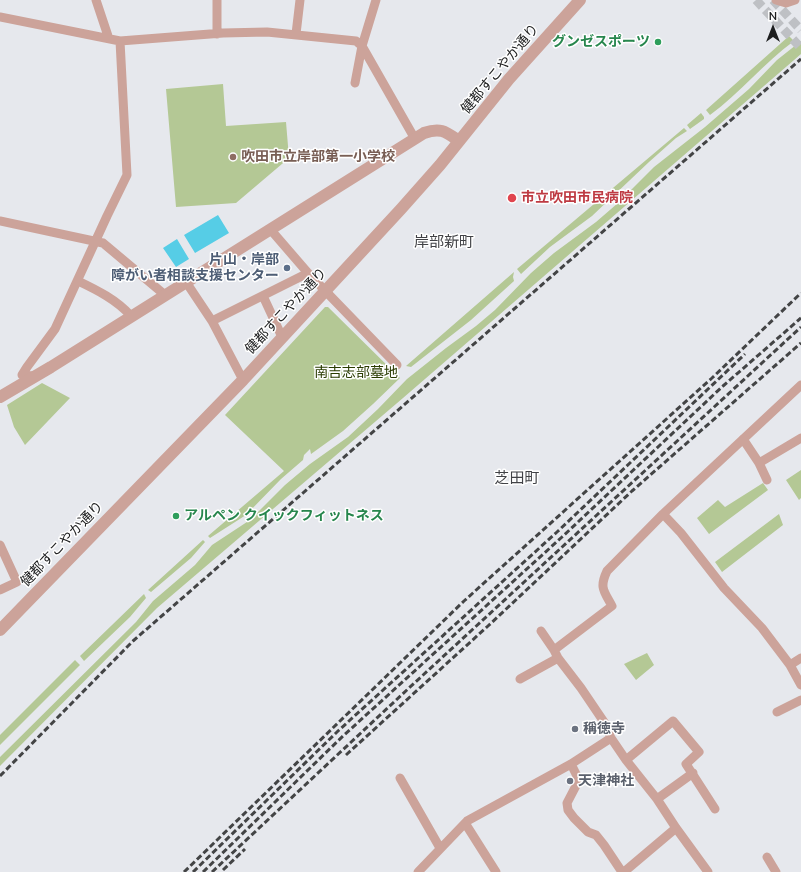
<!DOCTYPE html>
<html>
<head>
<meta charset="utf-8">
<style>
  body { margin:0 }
  #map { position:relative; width:801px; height:872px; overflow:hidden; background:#e6e8ed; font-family:Mulish,sans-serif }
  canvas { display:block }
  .north { position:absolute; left:753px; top:8px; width:40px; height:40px; -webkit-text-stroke:3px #fff; paint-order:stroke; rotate:0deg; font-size:11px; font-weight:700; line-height:16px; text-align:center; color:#1d1e1f }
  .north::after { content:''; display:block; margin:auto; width:14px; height:18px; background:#1d1e1f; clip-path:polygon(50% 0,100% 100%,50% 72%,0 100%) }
</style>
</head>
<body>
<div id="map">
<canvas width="801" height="872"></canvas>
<div class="north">N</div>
</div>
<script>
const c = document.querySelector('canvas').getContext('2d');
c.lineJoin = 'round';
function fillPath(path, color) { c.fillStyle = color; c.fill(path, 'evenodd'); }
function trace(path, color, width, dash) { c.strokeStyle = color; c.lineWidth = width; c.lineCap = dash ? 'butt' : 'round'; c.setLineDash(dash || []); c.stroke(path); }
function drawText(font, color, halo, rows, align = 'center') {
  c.font = font + ' Mulish,"Noto Sans JP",sans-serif'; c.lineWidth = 3; c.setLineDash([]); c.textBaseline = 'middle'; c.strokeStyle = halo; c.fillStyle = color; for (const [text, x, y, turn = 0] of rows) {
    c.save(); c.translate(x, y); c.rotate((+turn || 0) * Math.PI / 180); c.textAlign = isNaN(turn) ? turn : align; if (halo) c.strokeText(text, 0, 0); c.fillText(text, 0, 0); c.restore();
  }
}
fillPath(new Path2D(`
  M789,36l5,5c-30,22 -54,52 -84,74l-4,-5z
  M801,41v13l-398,344 -246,210 -157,158v-9l136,-135 17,-21 42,-36 17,-20 38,-25 35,-35 25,-21 38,-27 30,-28 29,-30 39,-31 30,-22 19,-16 36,-37 23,-20 42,-31 22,-19 36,-36 51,-40 44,-38 28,-29z
  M223,84l3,42 60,-4 3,36 -53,45 -60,4 -10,-118z
  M701,113l3,4v2l-14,10 -3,-4z
  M684,128l3,3 -11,7 -27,24 -57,54 -42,31 -29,27 -4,-5z
  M514,272l-1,5 1,4 -43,39 -60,47 -5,-1z
  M325,307h3l72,71 -27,26 -30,27 -32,23 -1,-5 -6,6 -1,5 -22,19 -35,36 -36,23 -2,-2 76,-65 -59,-56z
  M42,383l28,15 -45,47 -11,-18 -7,-22z
  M801,470v28l-2,2 -13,-20z
  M763,483l5,7 -59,44 -12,-16 21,-18 7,7z
  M779,514l4,11 -61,47 -7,-10z
  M203,540l2,2 -14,16 -40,34 -3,-2z
  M144,594l2,4 -16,19 -46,44 -4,-5z
  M647,653l7,12 -18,15 -12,-16z
  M75,660l5,5 -80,80v-10z`), '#b4c895');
fillPath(new Path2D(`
  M218,215l11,18 -34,20 -11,-18z
  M177,239l12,20 -13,8 -13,-19z`), '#56cde6');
trace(new Path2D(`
  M756,0l45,48
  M773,0l28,30`), '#bec0c4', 9, [9, 4.5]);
trace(new Path2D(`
  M96,0l13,39
  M217,0v34
  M776,0l10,3 9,-3
  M0,17l120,24 103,-8 44,-1 89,9 6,5 53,93
  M296,34l4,-34
  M355,83l7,-37 14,-46
  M0,221l103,22 62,52
  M270,229l38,44 89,92
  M78,281c19,9 39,19 53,35
  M186,282l26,39 31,59
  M263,296l19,41
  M212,321l96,-48
  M34,376l-12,-1 5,-8 28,-38 52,-113 20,-41 -7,-134
  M743,439l16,24 8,17
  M759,463l42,-25
  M663,514l18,19 43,55 38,40 28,37 11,20
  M0,545l17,37 -17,8
  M541,631l13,19
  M790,665l11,-7
  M520,679l38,-21
  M777,712l24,-12
  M626,760l47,-39 26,31 -13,12 29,45
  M571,764l8,16 -12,23 1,7 6,8 14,14 8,3 8,10 18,27
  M400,778l40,70
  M657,799l36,-26
  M465,823l31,49
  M767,857l9,15
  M418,872l49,-51 104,-57 40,-26
  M624,872l52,-44
  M708,872l-32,-44 -19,-29 -31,-39 -15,-22 -7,-16 -23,-34 -23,-30 -4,-8 58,-44c-8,-15 -13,-18 -5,-35l56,-57 138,-129`), '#cca39a', 9);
trace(new Path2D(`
  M0,397l51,-30 373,-234c17,-6 22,-1 35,8
  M0,630l243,-250 158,-171 39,-44 69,-86 71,-79`), '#cca39a', 12);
trace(new Path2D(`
  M346,755l142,-129 144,-135 169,-148
  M0,776l133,-135 668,-582
  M223,870l22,-21
  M184,872l280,-271 248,-223 89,-85
  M193,872l145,-141 219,-199 188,-178
  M203,872l140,-136 219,-199 161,-151 78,-68
  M212,872l197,-184 392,-361`), '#434445', 3, [6, 3]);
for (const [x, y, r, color] of [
  [658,42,4,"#2e9e5b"],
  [233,157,4,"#8d6e63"],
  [512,198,5,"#e0444e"],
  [287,268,4,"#5c6f8a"],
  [176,516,4,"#2e9e5b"],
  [575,729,4,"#6b7280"],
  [570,781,4,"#6b7280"]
]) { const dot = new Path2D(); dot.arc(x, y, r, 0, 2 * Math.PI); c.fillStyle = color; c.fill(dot); trace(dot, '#fff', 1.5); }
drawText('bold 14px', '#27864d', '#fff', [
  ["グンゼスポーツ",650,42],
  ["アルペン クイックフィットネス",184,516,"left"]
], 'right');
drawText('14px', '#1d1e1f', '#fff', [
  ["健都すこやか通り",500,69,-50],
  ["健都すこやか通り",286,311,-47],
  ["健都すこやか通り",62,544,-46]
]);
drawText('bold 14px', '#785e54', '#fff', [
  ["吹田市立岸部第一小学校",241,157]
], 'left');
drawText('bold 14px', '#be3a42', '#fff', [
  ["市立吹田市民病院",521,198]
], 'left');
drawText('bold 14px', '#4e5e75', '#fff', [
  ["片山・岸部",279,260],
  ["障がい者相談支援センター",279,276]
], 'right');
drawText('14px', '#293b00', '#fff', [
  ["南吉志部墓地",356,373]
]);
drawText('bold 14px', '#5b616d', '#fff', [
  ["稱徳寺",583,729],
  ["天津神社",578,781]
], 'left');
drawText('15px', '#414246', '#fff', [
  ["岸部新町",444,242],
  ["芝田町",517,478]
]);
</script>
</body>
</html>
